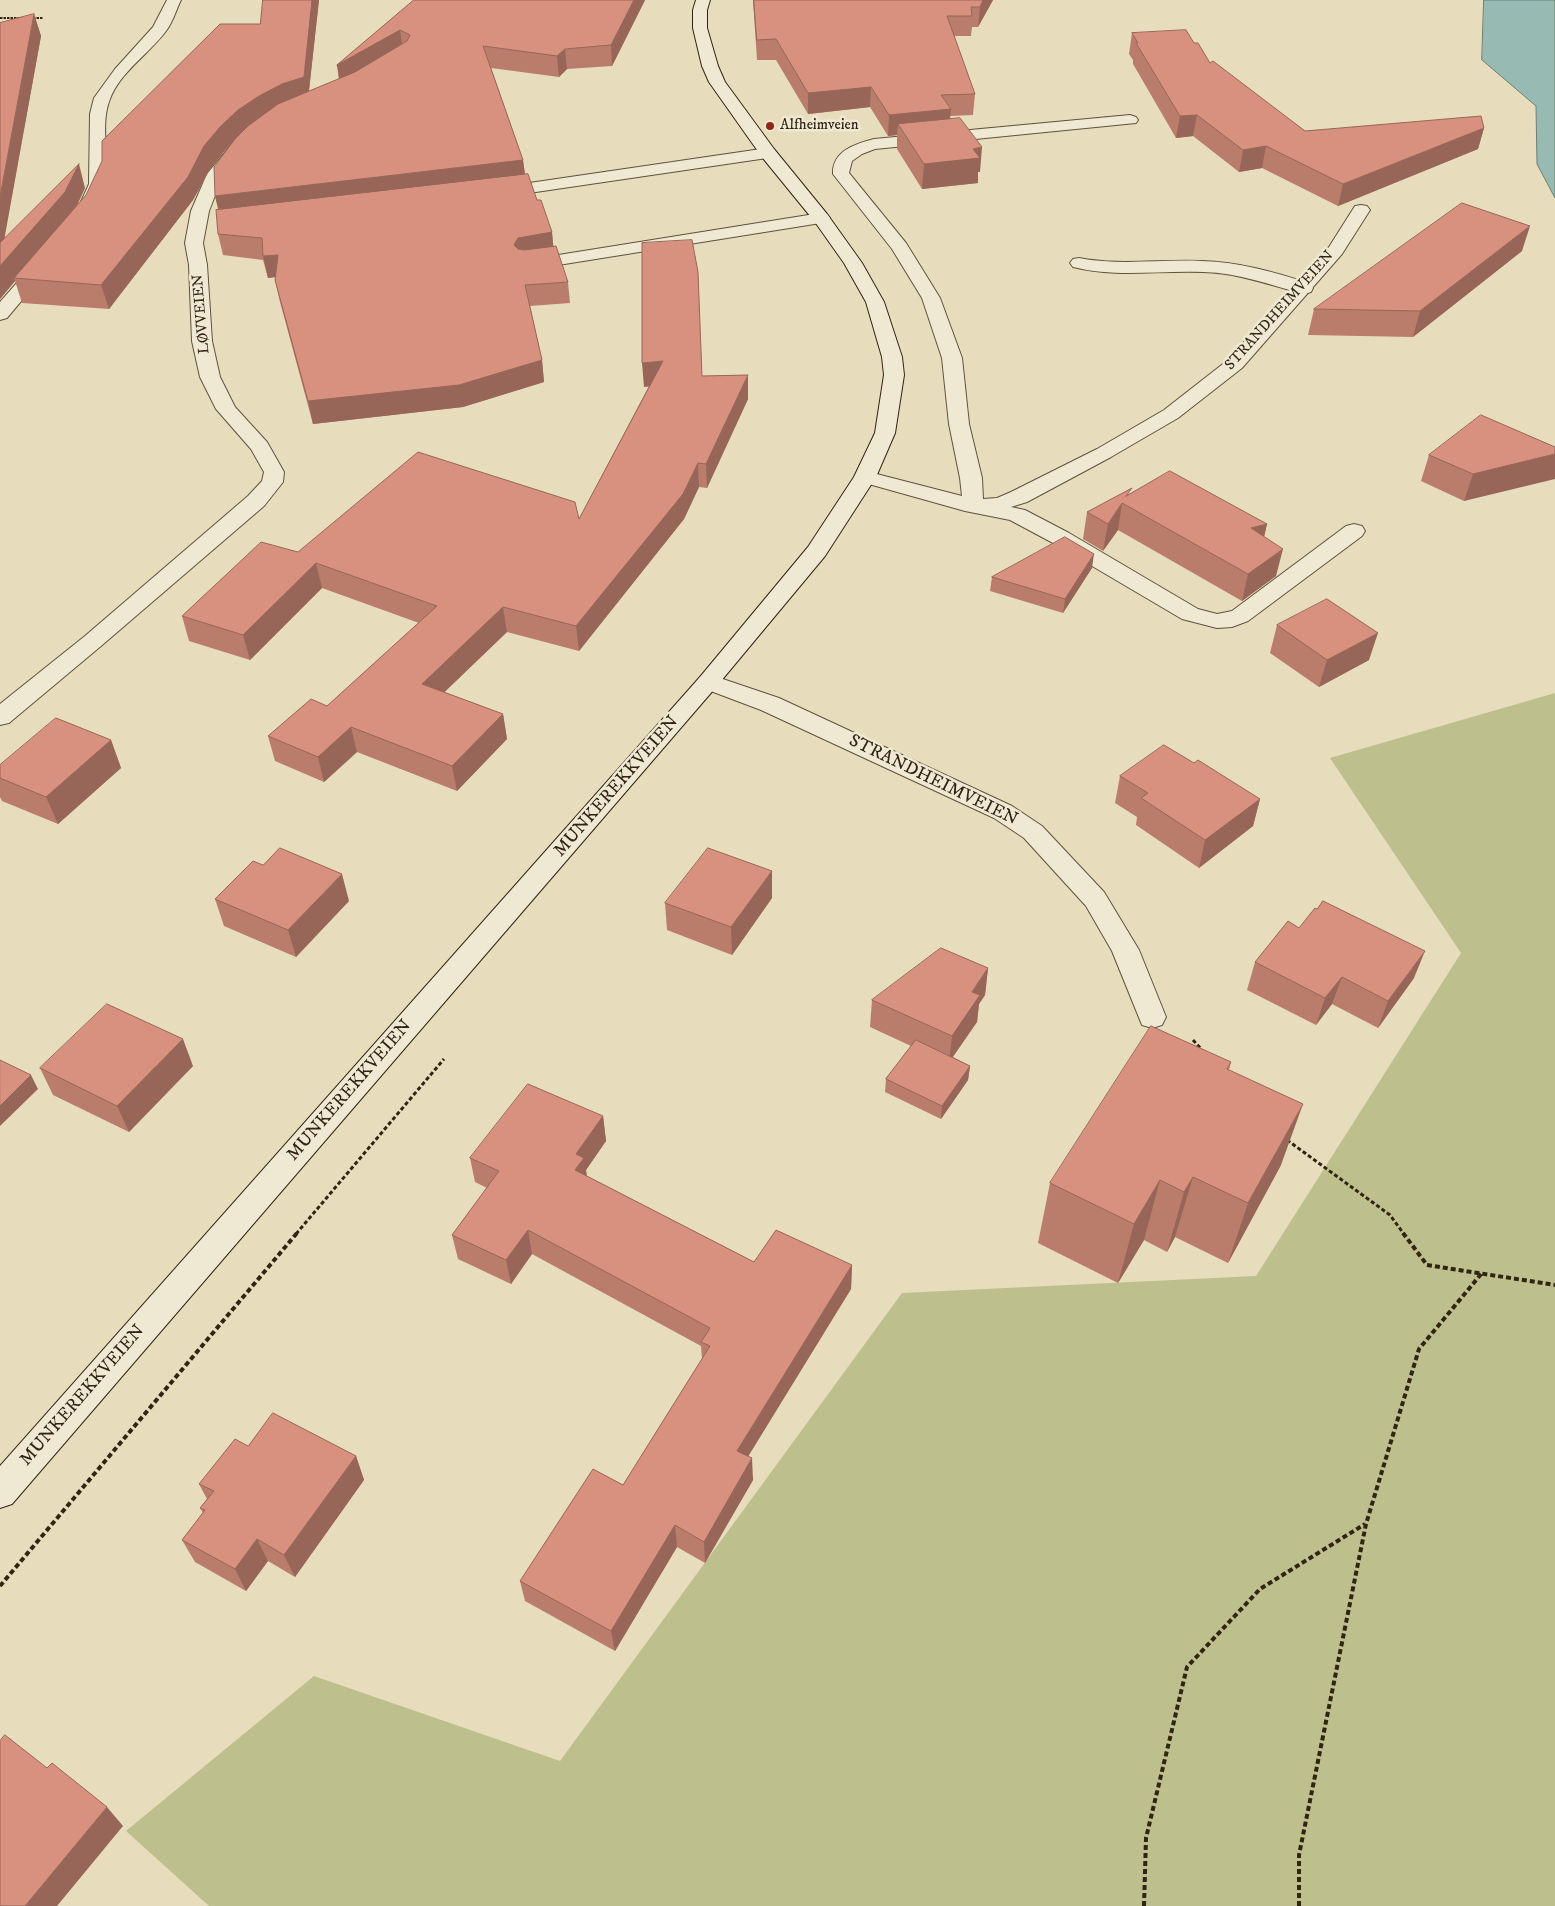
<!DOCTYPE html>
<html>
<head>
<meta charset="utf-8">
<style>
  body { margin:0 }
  canvas { display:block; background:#e7ddbc }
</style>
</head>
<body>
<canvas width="1555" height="1906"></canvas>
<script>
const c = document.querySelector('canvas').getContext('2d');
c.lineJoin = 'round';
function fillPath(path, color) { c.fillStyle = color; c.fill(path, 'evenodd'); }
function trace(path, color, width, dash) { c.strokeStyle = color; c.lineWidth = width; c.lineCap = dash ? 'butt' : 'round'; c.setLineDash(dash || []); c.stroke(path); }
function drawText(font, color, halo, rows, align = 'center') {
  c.font = font + ' "IM FELL DW Pica",serif'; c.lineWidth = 5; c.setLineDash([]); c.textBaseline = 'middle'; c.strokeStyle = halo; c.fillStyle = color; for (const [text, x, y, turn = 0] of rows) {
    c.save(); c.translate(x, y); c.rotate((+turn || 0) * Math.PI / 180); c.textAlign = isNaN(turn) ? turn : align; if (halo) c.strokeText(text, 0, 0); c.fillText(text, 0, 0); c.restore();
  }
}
fillPath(new Path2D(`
  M1555,693v1213h-1346l-83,-75 188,-155 246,85 342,-468 354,-17 205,-323 -131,-195z`), '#bdbf8c');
const water = new Path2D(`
  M1484,0h71v198l-18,-34 -1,-58 -54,-46z`);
fillPath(water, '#97bbb2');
trace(water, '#6f7f72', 1);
const lane = new Path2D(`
  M821,213l6,1 3,4 -3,4 -300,48 -6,-1 -3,-4 3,-4 6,-1z
  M1079,258c41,8 81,1 123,3 37,1 73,11 109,23l2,4 -2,4 -7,2c-34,-9 -65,-21 -101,-22 -44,-2 -87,6 -130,-5l-3,-4 3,-4z`);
const street = new Path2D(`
  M167,0h14c-5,10 -8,22 -15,31 -17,23 -46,41 -56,68 -14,35 9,74 -15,109l-6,1 -6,-1 -3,-4 9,-20 1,-70 4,-16 21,-29 38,-42z
  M1130,115l6,2 2,3 -2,3 -261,26 -13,5 -10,7 -3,12 57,70 34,55 22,60 7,66 13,54 1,21 14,-1 14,-6 86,-43 67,-39 64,-50 101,-113 26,-41 6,-1 6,1 3,4 -28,44 -100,114 -64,50 -67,39 -84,45 -16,5 14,3 44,23 129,76 19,5 15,-3 114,-85 8,-2 8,2 3,5 -3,5 -114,85 -16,6 -15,1 -35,-9 -129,-76 -43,-23 -45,-9 -107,-30 -4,-4 4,-4 7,-2 97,25 -2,-18 -11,-54 -7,-66 -20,-60 -30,-49 -59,-75c-1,-23 22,-30 41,-35z
  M238,143l6,1 2,4 -23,27 -14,36 -6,32 4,22 5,76 8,36 15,30 32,35 17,30 -1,10 -19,24 -163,140 -92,77 -9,2v-21l85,-68 163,-140 14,-15 2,-9 -13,-23 -35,-40 -16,-32 -8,-36 -3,-76 -4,-22 6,-32 16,-37 25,-30z
  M768,148l6,1 2,4 -2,4 -279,41 -6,-1 -3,-4 3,-4 6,-1z
  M43,259l6,1 3,4 -3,4 -42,50 -7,2v-18l37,-42z
  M708,674l71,24 233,108 30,20 62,66 35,58 27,67 -4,8 -10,3 -10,-3 -30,-74 -26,-45 -62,-68 -30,-20 -233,-108 -61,-23 -4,-5 4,-5z`);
const secondary = new Path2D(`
  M696,0h14l-3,10v18l11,38 7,16 49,67 53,65 35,49 22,39 18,55 2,18 -9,58 -19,44 -51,79 -109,131 -704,817 -12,4v-42l700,-789 108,-130 46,-70 21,-44 9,-58 -2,-18 -16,-55 -22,-39 -29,-41 -53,-65 -53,-75 -7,-16 -9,-38v-18z`);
trace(lane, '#5f523d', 2);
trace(street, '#5f523d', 2);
trace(secondary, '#322413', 2);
trace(new Path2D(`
  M0,18h24
  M33,18h10`), '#322413', 2, [2.5, 1]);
trace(new Path2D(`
  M1193,1040l9,10
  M1287,1140l103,75 14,19
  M296,1234l148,-175`), '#322413', 3, [4, 2.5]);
trace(new Path2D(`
  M1403,1233l24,32 128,20
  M0,1586l297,-353
  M1144,1906l2,-68 41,-171 73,-78 105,-65
  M1299,1906v-51l67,-331 53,-175 63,-76`), '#322413', 4, [5, 3]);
fillPath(lane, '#efe9d3');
fillPath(street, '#efe9d3');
fillPath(secondary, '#efe9d3');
fillPath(new Path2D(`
  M319,0l-10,91 30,-12 -2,-14 77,-65h231l-33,66 -45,3 -8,8 -68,-9 32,92 2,15 27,57 1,14 15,36 2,21 -40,3 12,54 2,22 -81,25 -150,17 -33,-122 -5,-22v-3l-7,1 -5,-18 -40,-5 -5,-21 1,-24 -4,-14 15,-50 -5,4 -15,19 -17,31 -84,109 -87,-6 -7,-22 -15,18v-33l34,-252 7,22 -37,202 81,-50 -8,18 183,-182z
  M753,0h240l-15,27h-6l-1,9h-17l21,58 -2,21 -23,1v3l30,53h-2v11l-56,6 -25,-40v-14l-9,1 -18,-29 -62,7 -32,-54h-19z
  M1132,33l62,10 16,20 95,68 179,-3 -6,21 -140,57 -76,-38 -23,4 -46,-36 -17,2 -43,-74v-4l-4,-6z
  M1522,251l-109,86 -105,-2 6,-26z
  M748,375v24l-41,89 -8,-1 -15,32 -105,132 -72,-19 -63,60 59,22 4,25 -50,52 -100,-39 -33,30 -49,-21 -7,-25 59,-30 92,-83 -97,-35 -72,72 -61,-19 -7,-25 116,-64 281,-33 70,-133 -5,1 58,-11z
  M1555,447l-91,54 -43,-20 8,-26z
  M1131,493l136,31 -3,12 12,40 -34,25 -124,-71 -15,21 -20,-12 4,-27z
  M1092,568l-29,45 -73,-22 2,-14z
  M1277,625l92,35 -50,27 -49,-34z
  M111,740l10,28 -63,56 -56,-23 -2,-4v-32z
  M1194,763l66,36 -7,27 -54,42 -63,-43 1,-8 -22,-14 5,-27z
  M772,871v27l-40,57 -65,-25 -2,-27z
  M215,899l134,2 -53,56 -72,-31z
  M1299,928l115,50 -36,50 -46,-24 -16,21 -69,-35 8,-28z
  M988,968l-3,27 -6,9 -2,18 -24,35 17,9 -2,14 -27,39 -56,-27 1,-13 25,-33 -41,-19 2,-27z
  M1231,1062l-2,8 52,95 -53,98 -53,-26 -8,15 -23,-12 -26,43 -80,-40 12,-60z
  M193,1066l-64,66 -76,-37 -13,-27z
  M603,1116l3,25 -20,29 1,6 167,86 98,3 -1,24 -103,167 5,24 -48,83 -28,-16 -62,104 -90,-50 -5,-20 103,-96 79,-126 -1,-13 -169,-92 -21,30 -53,-25 -6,-24 35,-47 -12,-6 -5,-24z
  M248,1446l108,10 8,24 -69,97 -27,-16 -22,30 -51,-29 -13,-22 21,-27 -3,-5 7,-9 -8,-15z`), '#ba7d6c');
fillPath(new Path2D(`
  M312,0h7l-11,99 -65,34 -18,17 -15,19 -17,31 -84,109 -8,-24z
  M634,0h11l-33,66 -1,-21z
  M983,0h10l-15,27 2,-20z
  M34,14l7,22 -41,227v-66z
  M400,30l3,20 -63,35 -3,-20z
  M565,49l2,20 -8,8 -2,-21z
  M871,87l-1,20 -62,7v-21z
  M951,109l-2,21 -51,-6 -1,11 -9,1 1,-21z
  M1197,115l-4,21 -17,2 4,-22z
  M1484,128l-6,21 -140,57 5,-22z
  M1266,146l-4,22 -23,4 4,-22z
  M982,147l-2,25h-2v11l-56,6 2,-25 49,-15z
  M523,160l3,22 -306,35 -5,-21z
  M79,164l6,24 -13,27 -58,63 1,3 -15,18v-33z
  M1530,226l-8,25 -109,86 7,-26z
  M552,232l2,22 -33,5 -7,-14 4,-7z
  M278,255l5,21 -15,2 -5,-22z
  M542,360l2,22 -81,25 -150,17 -5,-23z
  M663,361l1,24 -20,2 -2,-24z
  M748,375v24l-41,89 -1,-24z
  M1555,454v25l-91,22 9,-27z
  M698,463l1,24 -15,32 -105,132 -3,-25z
  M1122,503l-4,27 -15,21 5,-27z
  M1267,524l-6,27 -10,-23z
  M1283,549l-7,27 -34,25 6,-27z
  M1094,554l-2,14 -29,45 2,-14z
  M316,563l6,25 -72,72 -7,-25z
  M503,607l4,25 -80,77 -5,-25z
  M1378,633l-9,27 -50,27 8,-27z
  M503,714l4,25 -50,52 -5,-25z
  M351,727l6,25 -33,30 -6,-25z
  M111,740l10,28 -63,56 -12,-27z
  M1260,799l-7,27 -54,42 6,-28z
  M772,871v27l-40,57 -1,-28z
  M342,874l7,27 -53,56 -8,-27z
  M1425,951l-11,27 -36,50 10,-27z
  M988,968l-3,27 -6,9 -2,18 -28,40 3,-26 20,-44z
  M1342,977l-10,27 -16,21 9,-27z
  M183,1039l10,27 -64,66 -12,-26z
  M970,1066l-2,14 -27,39 1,-13z
  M31,1075l7,14 -38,37v-20z
  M1303,1104l-22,61 -53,98 20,-60z
  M603,1116l3,25 -20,29 1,12 -12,-12 1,-16z
  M1193,1177l-18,60 -8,15 17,-60z
  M1160,1180l-16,60 -26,43 16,-59z
  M528,1230l4,24 -21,30 -5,-24z
  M852,1265l-1,24 -113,184 -1,-22z
  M356,1456l8,24 -69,97 -11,-22z
  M752,1458l1,22 -48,83 -1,-21z
  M675,1525l2,22 -62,104 -4,-20z
  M257,1539l11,22 -22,30 -11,-22z
  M107,1807l16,19 -66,80h-32z`), '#976658');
const building = new Path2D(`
  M263,0h49l-8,77 -22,7 -23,12 -21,14 -18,17 -16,19 -16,31 -87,108 -87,-7 72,-83 16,-34v-20l118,-117h40z
  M414,0h220l-23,45 -46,4 -8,7 -74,-10 40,114 -308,36 -1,-29 21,-28 13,-13 30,-22 77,-32 52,-31 3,-6 -10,-5 -63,35z
  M754,0h229l-3,7h-9l1,9h-25l28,78 -34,1 10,14 -62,6 -18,-28 -63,6 -32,-54 -19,1z
  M34,14l-34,183v-174z
  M1186,30l8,13h4l12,20 3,-2 92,70 176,-15 3,12 -141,56 -77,-38 -23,4 -46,-35 -17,1 -44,-73h2l-6,-10z
  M960,118l22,29 -9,2 7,9 -56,6 -26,-40z
  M79,164l-14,28 -65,74v-23z
  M528,174l9,26h4l11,32 -34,6 -4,7 4,4 6,1 32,-4 12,36 -43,3 17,75 -83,25 -151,16 -33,-121 3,-25 -15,1 -1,-18 -44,-4 -2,-24z
  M1462,203l68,23 -110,85 -106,-2z
  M692,240l6,32 4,104 46,-1 -42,89 -8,-1 -15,31 -107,132 -73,-19 -81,77 81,30 -51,52 -101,-39 -33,30 -50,-21 43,-37 16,7 110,-100 -121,-43 -73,72 -61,-19 79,-74 37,10 120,-100 157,50 4,17 84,-158 -21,2v-120z
  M1481,415l74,32v7l-82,20 -44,-19z
  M1170,471l97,53 -16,4 32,21 -35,25 -126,-71 -14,21 -21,-12 45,-24 -6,8z
  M1065,537l29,17 -29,45 -73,-22z
  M1327,599l51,34 -51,27 -50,-35z
  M56,718l55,22 -65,57 -46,-19v-13z
  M1164,745l30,18 4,-3 62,39 -55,41 -64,-42 7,-5 -28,-17z
  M280,848l62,26 -54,56 -73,-31 38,-38 10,4z
  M708,848l64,23 -41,56 -66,-24z
  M1323,901l102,50 -37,50 -46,-24 -17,21 -70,-36 33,-41 11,7 16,-20 2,1z
  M941,948l47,20 -16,24 8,3 -28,41 -80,-36z
  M107,1004l76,35 -66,67 -77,-38z
  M1151,1026l80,36 -4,7 76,35 -55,99 -55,-26 -9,15 -24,-12 -26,44 -84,-41z
  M916,1040l54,26 -28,40 -56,-27z
  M0,1060l31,15 -31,31z
  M528,1084l75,32 -27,38 8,4 -9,12 179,92 22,-32 76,35 -115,186 15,7 -48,84 -29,-17 -64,106 -91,-50 73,-112 30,16 87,-139 -9,-4 9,-14 -182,-98 -22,30 -54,-25 47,-64 -29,-13z
  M273,1413l83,43 -72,99 -27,-16 -22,30 -53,-29 23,-30 -5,-2 14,-17 -15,-7 36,-45 13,7z
  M5,1735l42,33 5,-5 55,44 -82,99h-25v-165z`);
fillPath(building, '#d8917e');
trace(building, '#976658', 1);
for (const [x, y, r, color] of [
  [770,126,5,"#8f2418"]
]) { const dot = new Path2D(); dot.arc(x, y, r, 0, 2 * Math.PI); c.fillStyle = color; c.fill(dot); trace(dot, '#efe9d3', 2); }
drawText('15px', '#322413', '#efe9d3', [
  ["Alfheimveien",780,126]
], 'left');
drawText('15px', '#322413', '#efe9d3', [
  ["STRANDHEIMVEIEN",1280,311,-48],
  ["LØVVEIEN",202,314,-95]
]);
drawText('18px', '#322413', '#efe9d3', [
  ["STRANDHEIMVEIEN",933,781,26],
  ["MUNKEREKKVEIEN",617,787,-49],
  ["MUNKEREKKVEIEN",350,1091,-49],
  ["MUNKEREKKVEIEN",83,1396,-49]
]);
</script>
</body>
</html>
